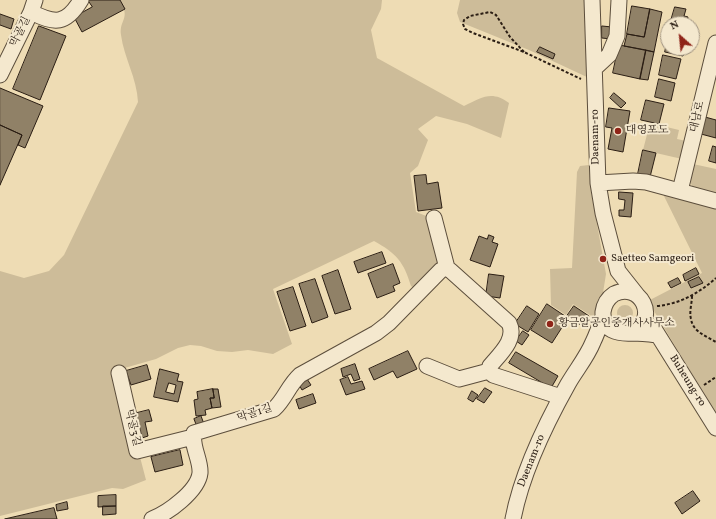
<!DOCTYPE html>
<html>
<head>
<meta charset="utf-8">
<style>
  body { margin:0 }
  #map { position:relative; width:716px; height:519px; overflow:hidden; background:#eedcb4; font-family:Vollkorn,serif }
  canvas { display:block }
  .north { position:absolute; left:660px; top:16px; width:40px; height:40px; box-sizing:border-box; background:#f4e8ce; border:1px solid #a49784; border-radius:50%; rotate:333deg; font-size:11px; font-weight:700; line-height:16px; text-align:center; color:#2b1e14 }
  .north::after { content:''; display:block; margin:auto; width:14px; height:18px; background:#8f2418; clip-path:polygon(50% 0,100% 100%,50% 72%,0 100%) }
</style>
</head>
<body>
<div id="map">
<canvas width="716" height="519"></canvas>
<div class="north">N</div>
</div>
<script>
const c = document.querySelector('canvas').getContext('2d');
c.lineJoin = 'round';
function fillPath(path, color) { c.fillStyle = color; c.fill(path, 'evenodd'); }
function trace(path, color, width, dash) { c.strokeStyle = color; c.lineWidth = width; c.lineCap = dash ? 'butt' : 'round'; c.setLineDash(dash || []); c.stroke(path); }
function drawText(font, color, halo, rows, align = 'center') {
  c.font = font + ' Vollkorn,"Noto Serif KR",serif'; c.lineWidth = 4; c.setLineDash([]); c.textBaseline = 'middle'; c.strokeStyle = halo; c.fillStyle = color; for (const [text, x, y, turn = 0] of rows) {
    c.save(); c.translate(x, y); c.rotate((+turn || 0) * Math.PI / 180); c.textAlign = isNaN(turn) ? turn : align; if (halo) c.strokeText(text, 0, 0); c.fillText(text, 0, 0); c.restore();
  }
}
fillPath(new Path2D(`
  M120,0h262l-1,9 -10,21 6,28 87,48c18,-8 27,-16 45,-3l-8,35 -34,-14 -31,-8 -18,13 10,11 -10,26 -8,7 6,39 13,5 11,49 -26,22 -3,-2c-7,-24 -15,-33 -37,-45l-101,48 19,55 -19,10 -25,-4 -16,2 -15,-1 -16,-5 -11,-1 -12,3 -22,11 -42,12 19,87 7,-1 6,23 -23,9 -11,-1 -112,28v-245l24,7 25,-7 15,-16 74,-153c-1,-24 -14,-44 -17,-67 -2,-16 10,-15 -1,-35z
  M460,0h127l2,78 -60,-28 -69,-28 -3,-9z
  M650,123l29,7 -2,9 9,2 -4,18 -39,-9z
  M693,164l23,5v25l-24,-8 -3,-7z
  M589,165l2,26 15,83 -4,25 -9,18 -20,-13 -7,11 -15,-10 -1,-36 22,-1 5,-96 3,-6z
  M662,192l54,14v208l-68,-113 54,-28z
  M617 313a8 8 0 1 1 16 0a8 8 0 1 1-16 0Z`), '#cdbc99');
const building = new Path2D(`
  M88,0h32l5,9 -43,23 -8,-15 18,-10z
  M632,6l18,3 -6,28 -17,-3z
  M675,7l11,2 -2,7 4,1 -2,7h-16z
  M650,9l12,3 -8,40 -30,-6 3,-12 17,3z
  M0,14l14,5 -3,10 -11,-4z
  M39,26l27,10 -26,64 -27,-11z
  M602,26l10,1 -1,12 -9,-1z
  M668,38v10h17l-2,8 -18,-4z
  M619,45l27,5 -6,29 -27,-6z
  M540,47l15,7 -2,5 -16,-7z
  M646,50l8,2 -6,28 -8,-1z
  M663,55l18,4 -5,20 -17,-4z
  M659,79l16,4 -4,18 -16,-4z
  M0,88l43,18 -18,42 -7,-3 4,-10 -22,-10z
  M614,93l12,10 -5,5 -11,-10z
  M646,100l18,4 -5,20 -18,-4z
  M609,108l21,3 -7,41 -15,-3 4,-21 -6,-1z
  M705,117l11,3v18l-15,-4z
  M0,125l22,10 -22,50z
  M713,146l3,1v16l-7,-2z
  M643,150l13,3 -6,24 -12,-3z
  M426,175l1,9 11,-2 4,26 -24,3 -4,-35z
  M619,192l14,1 -2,24 -12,-1v-6h5l1,-10 -6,-1z
  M489,235l5,2 -2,5 6,2 -8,23 -20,-7 9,-24 8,3z
  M382,252l4,11 -28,10 -4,-11z
  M393,264l7,19 -7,3 2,5 -18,7 -9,-24z
  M696,268l3,6 -14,7 -2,-6z
  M338,270l13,39 -16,5 -13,-38z
  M489,274l15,2 -4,22 -14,-2z
  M699,277l4,6 -12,5 -3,-6z
  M678,278l3,5 -10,5 -3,-5z
  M315,279l13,38 -16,6 -13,-39z
  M293,287l13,39 -16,5 -13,-39z
  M547,304l21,14 -16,25 -21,-13z
  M527,306l12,8 -11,18 -13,-8z
  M574,306l15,10 -7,10 -15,-10z
  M523,331l6,4 -7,10 -6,-4z
  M408,351l9,18 -20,9 -4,-7 -19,9 -5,-11z
  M516,352l42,24 -7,12 -42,-25z
  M355,364l5,15 -6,2 -3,-7 -8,3 -2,-8z
  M147,365l4,14 -20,6 -5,-14z
  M160,369l19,5 -2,7 6,1 -5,20 -24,-5zM169,383l7,2 -2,9 -8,-2z
  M348,377l3,7 11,-3 3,8 -19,6 -6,-15z
  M307,379l4,6 -9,5 -4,-7z
  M485,388l7,4 -8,11 -7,-4z
  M213,389l1,9h-4l2,10 -7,2 1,5 -10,1 -2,-16 4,-1 -1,-7z
  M213,389h5l3,18 -9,1 -2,-10h4z
  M472,391l6,4 -5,7 -5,-3z
  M313,394l3,9 -17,6 -3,-9z
  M149,410l3,11 -7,1 3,14 -9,3 -6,-25z
  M201,416l3,8 -7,3 -3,-8z
  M180,450l3,15 -28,7 -4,-15z
  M693,491l7,10 -18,13 -7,-11z
  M116,495v11l-18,1v-11z
  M67,502l1,7 -11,2 -1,-6z
  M103,506h13v8l-13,1z
  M54,508l3,11h-52z`);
fillPath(building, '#908167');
trace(building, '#2b1e14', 1);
const minor = new Path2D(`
  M592,0l6,183 5,30 15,58 19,24
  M31,12c24,12 35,13 50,-12
  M595,68l14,-13 8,-19 2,-36
  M0,75l31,-63 4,-12
  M598,183l35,-2 13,1 70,19
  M680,191l36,-148
  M434,218l13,50
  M653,327l63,101
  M632,333c28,-15 8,-52 -18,-39 -6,4 -10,11 -11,18 -1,19 15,22 30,21 7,0 16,1 24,2
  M427,366l32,13 30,-8
  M119,373l18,78 56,-14
  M152,519c16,-6 46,-28 48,-46 1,-13 -9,-27 -6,-40l80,-24c11,-10 14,-23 26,-34l76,-42 13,-10 52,-53 6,-2 4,3 58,52c8,16 -9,31 -19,43l-1,5 4,4 68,22
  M513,519c9,-47 32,-94 55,-135 8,-14 19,-27 25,-42 4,-8 7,-17 10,-26`);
trace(minor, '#5c4e3c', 17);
trace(new Path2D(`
  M524,52l-14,-15 -14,-22 -6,-3 -20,4 -6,4 -1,4 2,5 8,4 51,19 57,27
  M692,296c0,7 -3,16 -1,23 2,13 15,17 25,23
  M657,306c23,-2 42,-13 59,-28
  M704,385l12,-8`), '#2b1e14', 2, [3, 2]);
trace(minor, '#f4e8ce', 15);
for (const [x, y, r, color] of [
  [618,131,4,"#8f2418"],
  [603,259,4,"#8f2418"],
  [550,324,4,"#8f2418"]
]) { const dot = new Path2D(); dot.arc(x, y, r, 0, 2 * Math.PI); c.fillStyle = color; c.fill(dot); trace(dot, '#f4e8ce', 1.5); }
drawText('11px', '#2b1e14', '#f4e8ce', [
  ["막골길",21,32,-64],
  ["대남로",698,117,-77],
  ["Daenam-ro",596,137,-91],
  ["Buheung-ro",687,381,58],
  ["막골1길",255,414,-19],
  ["막골3길",132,428,76],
  ["Daenam-ro",532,461,-68]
]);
drawText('11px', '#2b1e14', '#f4e8ce', [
  ["대영포도",626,131],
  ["Saetteo Samgeori",611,259],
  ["황금알공인중개사사무소",558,324]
], 'left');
</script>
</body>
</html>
